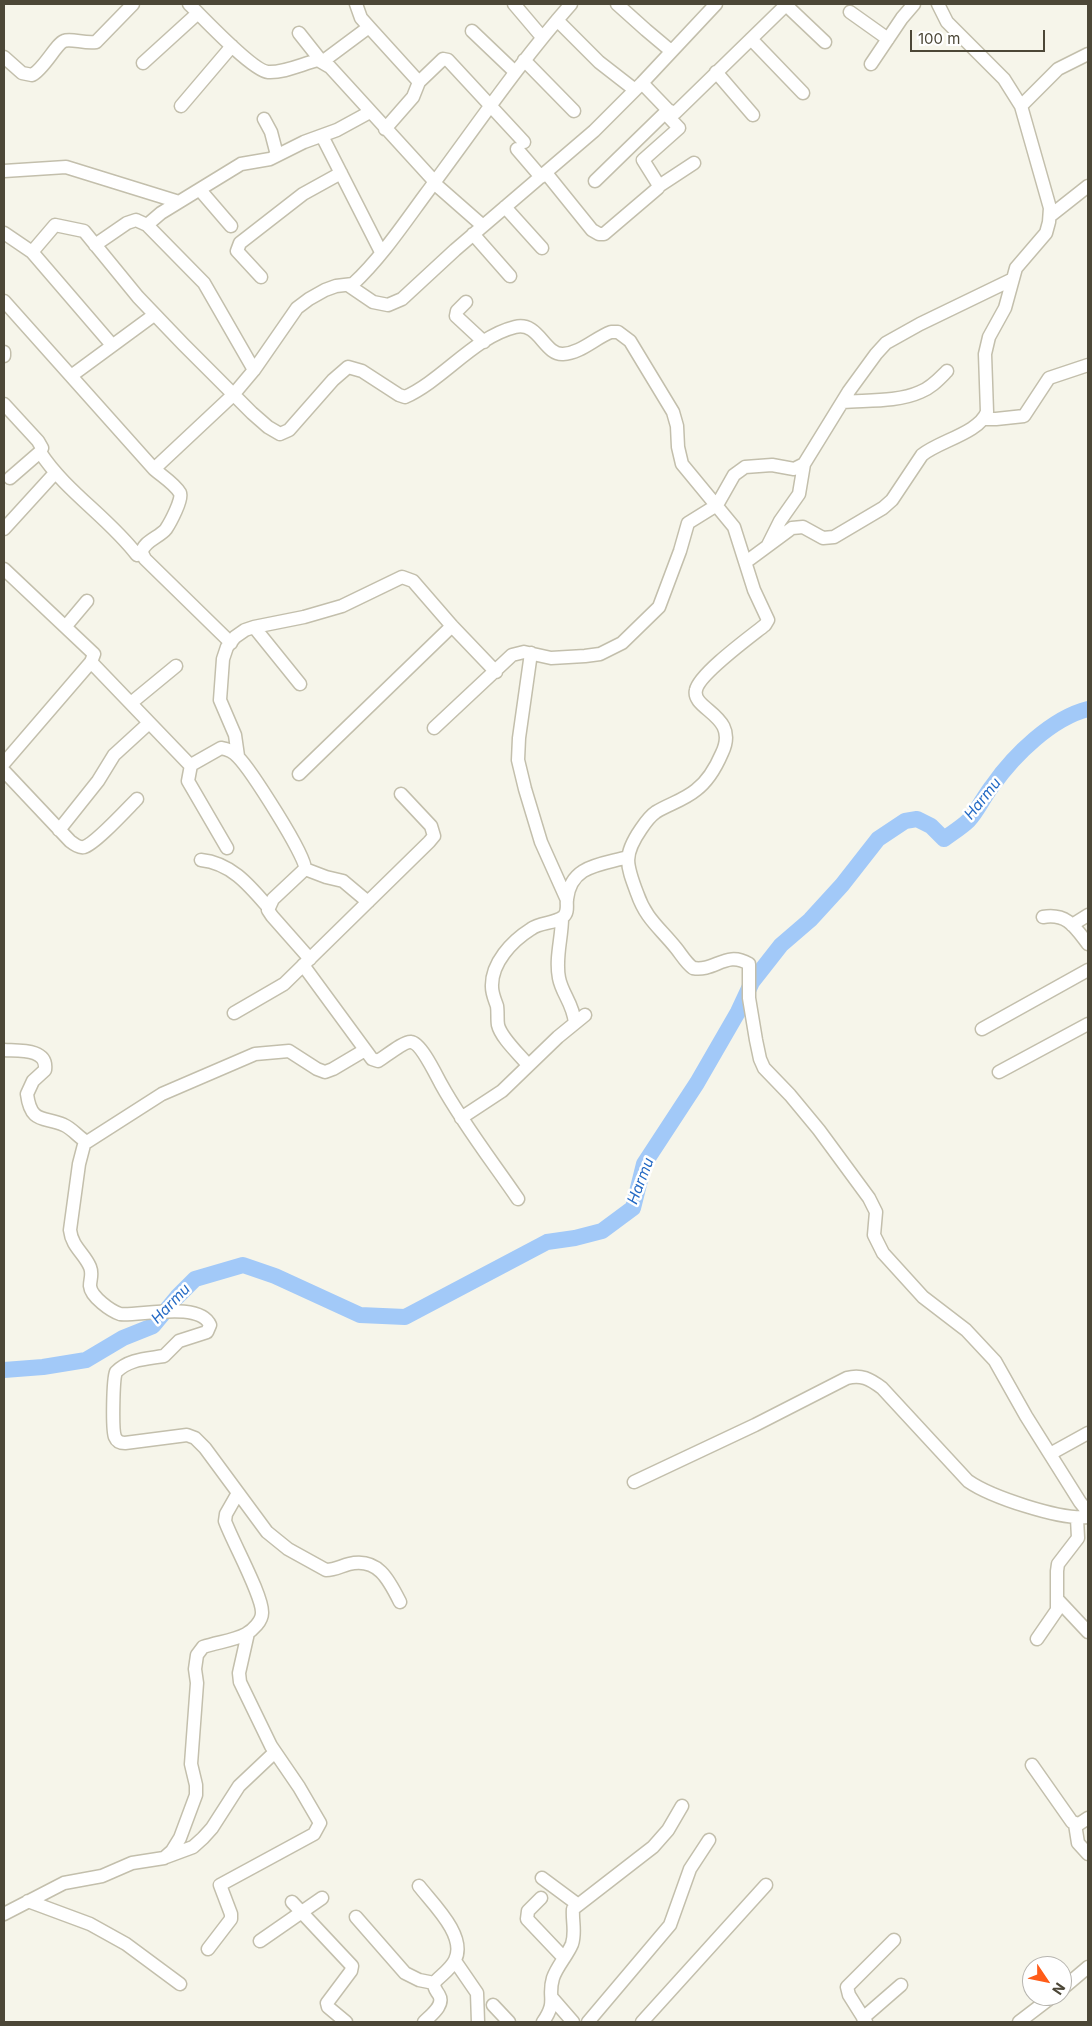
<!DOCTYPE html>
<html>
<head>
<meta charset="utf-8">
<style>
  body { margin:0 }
  #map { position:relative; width:1092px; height:2026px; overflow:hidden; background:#f6f5ea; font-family:Inter,sans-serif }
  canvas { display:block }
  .frame { position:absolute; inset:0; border:5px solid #4c4737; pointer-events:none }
  .north { position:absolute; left:1022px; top:1956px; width:50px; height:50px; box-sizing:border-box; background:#fff; border:1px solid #b7b5af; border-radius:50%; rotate:124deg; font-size:14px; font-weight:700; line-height:20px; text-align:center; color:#4c4737 }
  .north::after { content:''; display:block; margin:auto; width:18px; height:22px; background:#ff5c19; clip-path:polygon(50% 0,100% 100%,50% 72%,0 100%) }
  .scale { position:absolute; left:910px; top:30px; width:135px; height:22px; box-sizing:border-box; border:2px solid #4c4737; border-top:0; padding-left:6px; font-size:15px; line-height:18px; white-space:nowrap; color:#4c4737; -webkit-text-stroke:4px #fff; paint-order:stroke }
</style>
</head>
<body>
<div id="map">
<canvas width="1092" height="2026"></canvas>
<div class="frame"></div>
<div class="north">N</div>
<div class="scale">100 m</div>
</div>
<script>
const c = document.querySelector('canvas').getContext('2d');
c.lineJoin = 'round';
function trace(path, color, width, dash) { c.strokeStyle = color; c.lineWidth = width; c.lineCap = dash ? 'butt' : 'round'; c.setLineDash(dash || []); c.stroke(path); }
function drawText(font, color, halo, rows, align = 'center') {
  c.font = font + ' Inter,sans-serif'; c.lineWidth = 5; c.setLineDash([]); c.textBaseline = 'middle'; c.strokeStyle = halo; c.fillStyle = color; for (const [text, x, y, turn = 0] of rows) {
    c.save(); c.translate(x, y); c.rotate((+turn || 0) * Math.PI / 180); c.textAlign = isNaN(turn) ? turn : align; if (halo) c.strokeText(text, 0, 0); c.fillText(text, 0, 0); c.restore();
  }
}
trace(new Path2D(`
  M4,1370l39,-3 43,-7 37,-22 30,-12 24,-29 18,-18 48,-14 32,11 85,39 45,2 142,-75 28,-4 27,-7 31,-23 11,-44 53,-81 41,-71 14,-30 29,-37 29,-25 32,-35 36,-46 27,-18 12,-2 14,7 13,13c8,-6 18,-12 25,-19 9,-10 15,-24 24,-35 21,-30 59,-67 95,-76`), '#a2c9f8', 16);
const minor = new Path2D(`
  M189,4c13,13 64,67 79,68 16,1 34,-8 50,-12l12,7 105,115
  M356,4l5,14 8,9 50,55 -6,15 -28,32
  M514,4l28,33
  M617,4l29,26 25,21
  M786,5l39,37
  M850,12l38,27
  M557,20l42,42 36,28
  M472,31l43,41
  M299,33l23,29 47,-35
  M751,39l52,54
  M4,57l18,16 10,2c12,-6 24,-31 32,-34 7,-3 21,3 32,1l37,-38
  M524,60l50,51
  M143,63l55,-50
  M871,64l31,-46 12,-14
  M716,72l37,43
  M419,82l24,-23 5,1 76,82
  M642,83l26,27 7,3 112,-109
  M181,106l51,-60
  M1021,106l37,-37 30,-15
  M264,119l7,13 6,23
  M322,136l59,116
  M517,149l24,28
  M4,171l62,-4 113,35
  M546,173l46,57 7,4h5l54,-46v-4l-15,-24 36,-32 -14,-15
  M595,181l73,-71
  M434,183l49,43
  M659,186l35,-23
  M200,190l31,36
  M505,207l37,41
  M1050,216l38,-30
  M147,225l14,-12 80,-49 29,-5 34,-17 33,-12 33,-18
  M4,233l28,19 23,-27 29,6 54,66 45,47 69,69 16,14 12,7 9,-4 44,-50 15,-13 14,4 37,24 6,2c38,-17 69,-60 110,-70 24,-6 29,28 48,27 18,-1 32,-16 48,-22h7l12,9 43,71 4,14 1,21 4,17 52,63 20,63 14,30 -3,5c-15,12 -66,49 -69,65 -5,20 44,25 26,63 -6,14 -14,28 -26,37 -12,10 -27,14 -40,22 -6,4 -11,11 -15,17 -18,26 -15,35 -4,64 9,26 22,34 39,55 5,6 10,15 17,20 22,4 33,-18 56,-4v34l7,42 4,19 4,9 26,27 29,35 50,68 7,14 -2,23 9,18 40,44 43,33 29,31 31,55 54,86 8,10
  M473,234l37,42
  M95,245l32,-22 9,-3 11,5 57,58 50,87
  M32,252l80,93
  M261,277l-24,-26 3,-8 63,-49 38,-21
  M348,285l25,17 15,3 14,-6 53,-49 139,-119 48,-48 74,-79
  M4,301l150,168c8,7 21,15 26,24 3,6 -10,30 -14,36 -6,8 -24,13 -24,24l3,6 86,84
  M466,302l-9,9 -1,5 28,26
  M4,352v4
  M71,376l83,-61
  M843,402c24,-2 55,0 77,-10 11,-4 19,-13 27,-21
  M4,404l34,37 4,7 -2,4 -30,26
  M984,419h12l28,-3 25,-38 39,-13
  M40,452c25,39 69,66 97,103
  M154,469l79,-74 21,-25 43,-62 12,-9 16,-9 11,-4 17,-2c27,-25 50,-59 72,-89 48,-64 93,-131 146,-191
  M4,529l51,-56
  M768,545l12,-24 19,-27 5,-30
  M746,562l46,-34 11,-1 20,11 11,-1 49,-29 9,-8 30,-45c17,-14 57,-22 65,-43l-2,-58 4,-17 16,-29 11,-40 30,-35 3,-11 1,-14 -29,-102 -17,-27 -57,-57 -9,-18
  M4,569l90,85 -3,8 -87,101
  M66,626l21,-25
  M254,627l46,57
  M531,653l-12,85 -1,22 7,29 16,53 26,58
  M91,662l98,102 2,1 30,-17c6,1 13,4 17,9 12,12 69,100 67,112l-32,30 -5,11 4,6 38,43
  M131,703l45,-37
  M434,728l78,-73 12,-3 27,6 34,-2 15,-2 22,-11 37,-36 21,-56 8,-28 29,-18 17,-30 11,-8 27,-2 22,4 10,-5 45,-73 27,-37 10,-11 34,-19 91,-44
  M238,756l-3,-21 -15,-35 3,-41 4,-12 8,-10 10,-7 9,-3 50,-10 38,-11 60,-29 11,4 39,45 44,46
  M191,765l-3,16 39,67
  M4,771l66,70c4,3 9,7 14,6 11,-3 43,-38 53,-48
  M299,774l153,-148
  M59,830l39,-49 16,-26 35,-32
  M201,860c30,3 48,25 67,47
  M305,869l21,8 17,4 25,21
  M1043,917c24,-4 32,10 45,27
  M562,918c0,20 -7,40 -3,60 3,16 14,25 16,45
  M1072,925l16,-10
  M303,965l69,94 6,2c7,-4 26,-20 33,-19 10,1 25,33 30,42 22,40 51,77 77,115
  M234,1013l50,-29 145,-142 5,-6 -3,-10 -30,-32
  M982,1029l106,-59
  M4,1050c14,1 44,-2 41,20l-12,11 -6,13c4,31 18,22 37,31 9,4 15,13 23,17l75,-48 93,-40 34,-3 28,18 8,3 8,-3 32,-19
  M528,1065c-8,-10 -27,-27 -30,-40 -1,-6 0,-13 -1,-19 -2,-6 -5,-12 -5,-19 -1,-24 20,-46 39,-58 9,-7 23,-5 32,-12 6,-5 3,-12 4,-18 4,-34 33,-34 61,-42
  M999,1072l89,-48
  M461,1118l41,-27 56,-54 27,-22
  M85,1141l-6,23 -9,66c2,17 14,23 20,37 3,7 0,12 0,19 1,11 21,25 30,28 20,2 80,-13 90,11l-3,7 -28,9 -15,15c-18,3 -35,3 -48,16 -3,7 -4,58 -1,65 2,5 6,6 10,6l62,-8 8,3 10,10 62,84 21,17 38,21c9,0 15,-4 23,-6 29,-7 40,16 51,38
  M1050,1454l38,-21
  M634,1482l121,-57 92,-47c14,-4 23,1 35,10l86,93c23,16 92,39 120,36
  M1058,1600l30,32
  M1037,1639l20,-29v-39l1,-7 20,-26 -1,-20
  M1032,1765l40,57 7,2 9,-6
  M1075,1824l3,19 10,11
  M166,1857l27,-10 10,-9 9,-10 27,-42 36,-34
  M542,1878l35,26
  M419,1886c14,18 48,50 36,74 -4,9 -15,16 -21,23 0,6 2,7 5,12 6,10 -8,20 -15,27
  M541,1898l-13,13 -1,8 37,39
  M28,1901l62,23 36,20 54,40
  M292,1902l60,64 -1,5 -24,32 1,4 18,15
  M4,1914l60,-31 38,-7 30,-13 32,-5 8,-7 8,-13 16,-43v-10l-5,-21 6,-81 -2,-14 2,-14 6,-8c14,-5 30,-6 43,-13 7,-4 16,-13 16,-21 1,-17 -30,-72 -37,-92l1,-7 12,-21
  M356,1917l49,56 14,7 15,3
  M260,1941l62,-43
  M208,1949l23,-30v-5l-11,-29 94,-51 6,-11 -21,-36 -28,-41 -31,-64 -1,-9 9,-40
  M455,1961l22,32 1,29
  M1062,1989l26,-22
  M553,1999l20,23
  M493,2005l16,17
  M863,2018l38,-33
  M543,2022c15,-22 4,-24 10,-44 4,-12 14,-22 19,-34 4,-12 0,-23 1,-35l80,-62 15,-17 14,-24
  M588,2022l82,-97 20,-56 19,-29
  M642,2022l124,-137
  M866,2022l-17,-27 -2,-8 47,-47
  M1019,2022l34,-26`);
trace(minor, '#c3bfac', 15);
trace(minor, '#fff', 12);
drawText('italic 15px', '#246ac4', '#fff', [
  ["Harmu",983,799,-51],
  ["Harmu",641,1181,-69],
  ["Harmu",171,1304,-46]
]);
</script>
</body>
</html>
